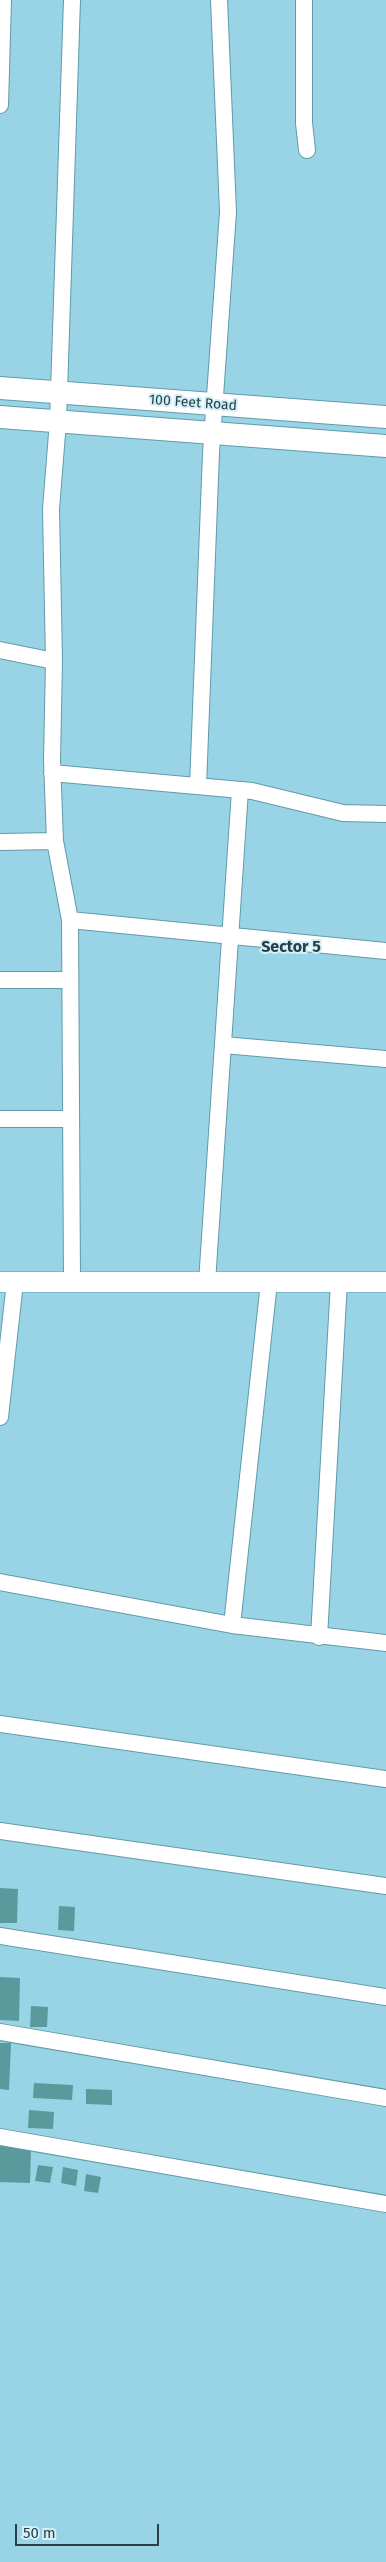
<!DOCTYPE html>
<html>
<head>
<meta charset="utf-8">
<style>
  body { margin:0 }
  #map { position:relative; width:386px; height:2562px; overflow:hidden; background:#99d4e6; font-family:"Fira Sans",sans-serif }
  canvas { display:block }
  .scale { position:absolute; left:15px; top:2524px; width:144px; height:22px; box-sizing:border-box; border:2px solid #273f46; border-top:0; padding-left:6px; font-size:15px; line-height:18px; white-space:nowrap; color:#273f46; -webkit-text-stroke:4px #d3f0f9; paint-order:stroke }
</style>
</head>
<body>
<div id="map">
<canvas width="386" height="2562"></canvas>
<div class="scale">50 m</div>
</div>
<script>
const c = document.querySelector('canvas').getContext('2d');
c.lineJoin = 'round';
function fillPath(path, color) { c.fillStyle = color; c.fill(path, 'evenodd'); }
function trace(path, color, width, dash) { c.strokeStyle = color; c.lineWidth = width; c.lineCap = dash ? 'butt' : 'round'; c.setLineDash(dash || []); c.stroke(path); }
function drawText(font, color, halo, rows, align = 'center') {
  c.font = font + ' "Fira Sans",sans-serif'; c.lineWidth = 4; c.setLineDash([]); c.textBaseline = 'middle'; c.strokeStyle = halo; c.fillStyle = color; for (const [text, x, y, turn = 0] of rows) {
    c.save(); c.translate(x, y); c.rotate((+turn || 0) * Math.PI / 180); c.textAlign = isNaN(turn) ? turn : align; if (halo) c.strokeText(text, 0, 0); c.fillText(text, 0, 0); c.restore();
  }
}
fillPath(new Path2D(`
  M0,1888l18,1 -1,34h-17z
  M59,1906l16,1 -1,24 -16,-1z
  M0,1977l20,1 -1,43 -19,-1z
  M31,2006l17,1 -1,20h-17z
  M0,2043h11l-2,47 -9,-1z
  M34,2083l39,2 -1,15 -39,-2z
  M86,2089l26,1v15l-26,-1z
  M29,2110l25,2 -1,17 -25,-1z
  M0,2146l31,2 -1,35 -30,-1z
  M38,2165l15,2 -3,16 -15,-2z
  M63,2167l15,3 -2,16 -15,-3z
  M86,2174l15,3 -3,16 -14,-2z`), '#5a9a9c');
const minor = new Path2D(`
  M304,0v123l3,27
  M0,105l3,-105
  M0,650l54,11
  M52,773l200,18 91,22 43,1
  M198,786l13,-333 17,-241 -9,-212
  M0,842l55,-1
  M70,920l316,31
  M0,980h70
  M223,1045l163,14
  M0,1119h71
  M72,1282l-2,-362 -15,-79 -3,-81 2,-99 -3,-152 7,-88 14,-421
  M207,1282l33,-492
  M0,1417l15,-135
  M0,1582l232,43 154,18
  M232,1625l37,-343
  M319,1637l20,-355
  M0,1724l386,55
  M0,1831l386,55
  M0,1936l386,61
  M0,2032l386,66
  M0,2137l386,67`);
const tertiary = new Path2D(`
  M0,1282h386`);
const secondary = new Path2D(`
  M0,388l386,29
  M0,417l386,29`);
trace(minor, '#609bab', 18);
trace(tertiary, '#609bab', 21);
trace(secondary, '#609bab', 24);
trace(minor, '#fff', 16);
trace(tertiary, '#fff', 20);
trace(secondary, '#fff', 22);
drawText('14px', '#273f46', '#d3f0f9', [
  ["100 Feet Road",193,403,4]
]);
drawText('bold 16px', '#273f46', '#d3f0f9', [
  ["Sector 5",291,948]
]);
</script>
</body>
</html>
